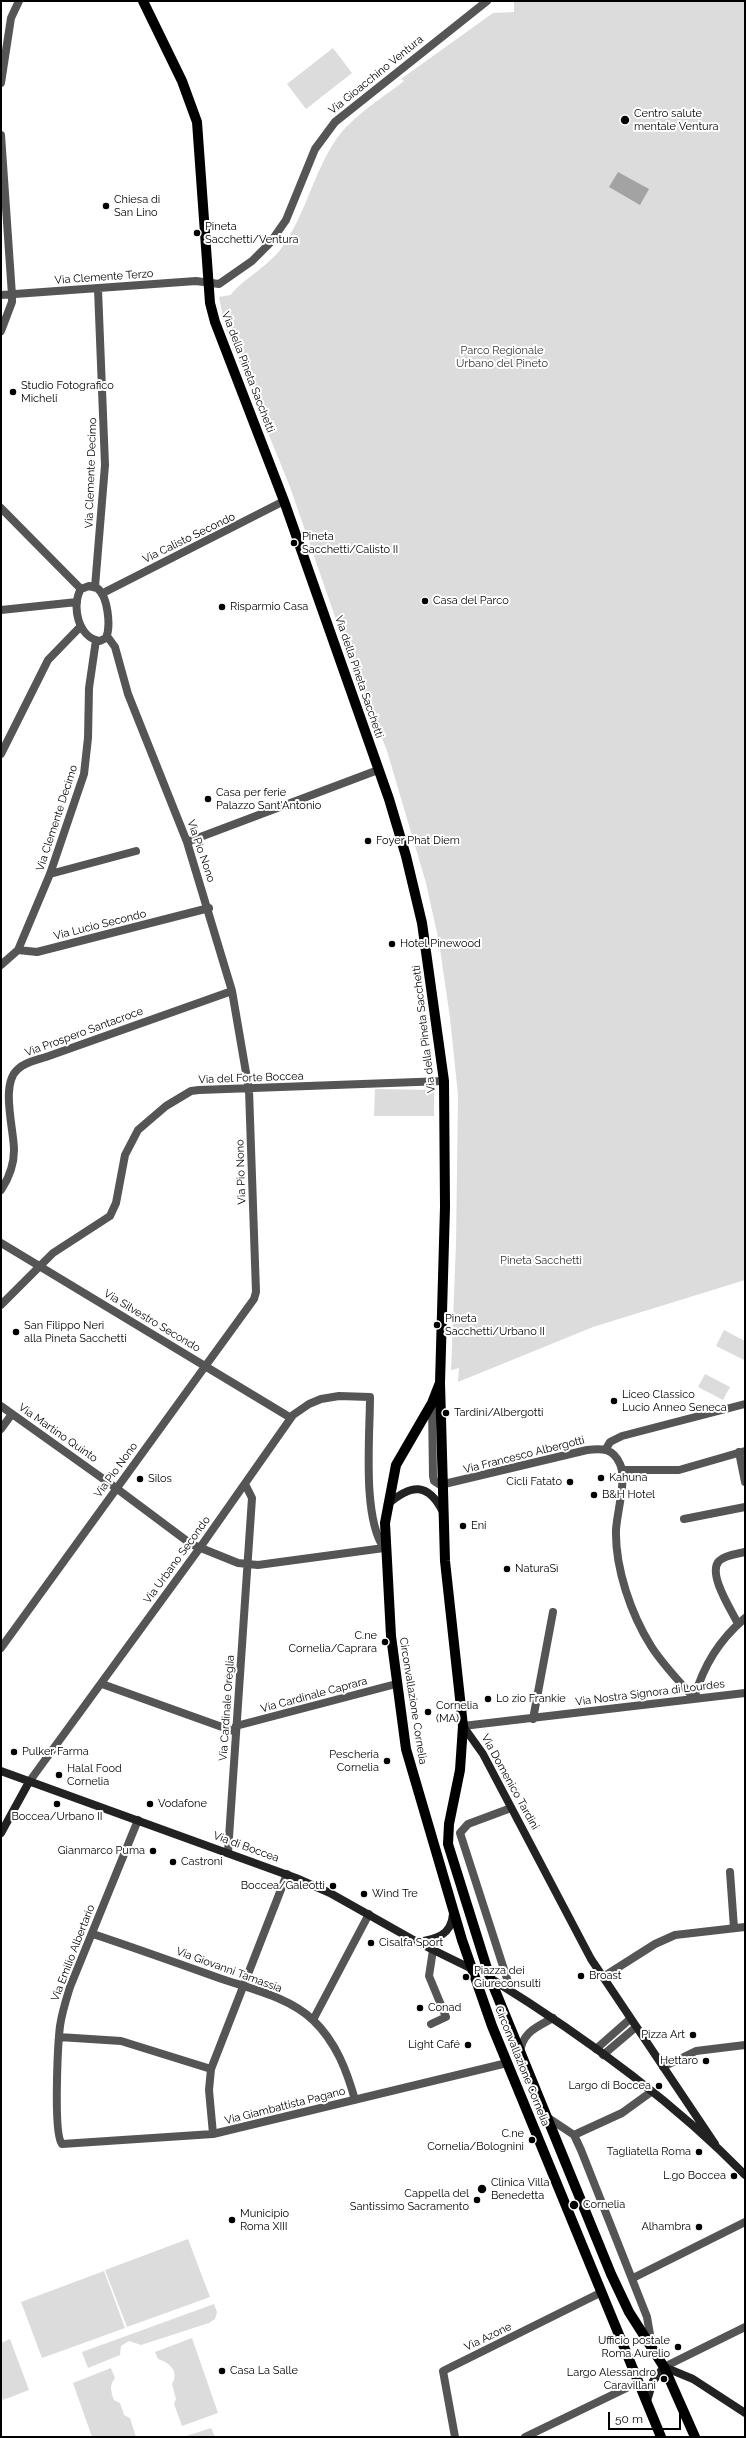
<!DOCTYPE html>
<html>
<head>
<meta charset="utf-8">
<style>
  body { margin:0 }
  #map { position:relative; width:746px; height:2438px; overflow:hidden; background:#fff; font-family:Raleway,sans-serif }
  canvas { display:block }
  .frame { position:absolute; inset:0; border:2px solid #000; pointer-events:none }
  .scale { position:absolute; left:608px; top:2412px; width:73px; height:18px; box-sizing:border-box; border:2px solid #000; border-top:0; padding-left:5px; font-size:12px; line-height:14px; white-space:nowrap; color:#000; -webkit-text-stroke:3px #fff; paint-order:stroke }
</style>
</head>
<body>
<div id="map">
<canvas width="746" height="2438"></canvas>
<div class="frame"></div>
<div class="scale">50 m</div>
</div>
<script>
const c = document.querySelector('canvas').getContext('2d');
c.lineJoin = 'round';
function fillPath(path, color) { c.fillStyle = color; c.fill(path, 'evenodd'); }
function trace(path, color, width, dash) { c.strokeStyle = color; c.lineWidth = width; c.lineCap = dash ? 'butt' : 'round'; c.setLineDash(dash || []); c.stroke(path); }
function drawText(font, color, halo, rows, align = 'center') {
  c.font = font + ' Raleway,sans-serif'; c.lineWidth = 4; c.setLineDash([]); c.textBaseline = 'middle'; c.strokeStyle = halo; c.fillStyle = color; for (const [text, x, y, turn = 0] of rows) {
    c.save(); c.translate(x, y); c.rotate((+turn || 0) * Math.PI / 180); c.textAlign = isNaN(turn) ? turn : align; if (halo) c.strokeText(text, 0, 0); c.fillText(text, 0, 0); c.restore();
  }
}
fillPath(new Path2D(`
  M514,1h231v1279l-152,47 -135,55 1,-14 -8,2 5,-126 2,-149 -8,-77 -11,-76 -13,-59 -39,-132 -46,-117 -51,-147 -65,-160 -6,-30 12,-2c8,-13 36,-28 49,-45 26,-35 32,-74 55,-109 16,-24 46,-42 69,-60l-3,-2 92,-66 21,-1z
  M333,48l19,25 -46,36 -19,-25z
  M375,1089l59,1v26h-60z
  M724,1330l21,11 -1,19 -28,-14z
  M705,1374l25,13 -7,13 -25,-13z
  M188,2239l22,58 -83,30 -22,-57z
  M104,2271l21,57 -83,30 -21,-56z
  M214,2304l3,8 -2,7 -6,4 -68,22 -12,-4 -8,5 -1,9 -32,13 -6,-16z
  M192,2338l26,75 -36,13 -8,-22 2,-5 -4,-15c8,-12 -3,-22 -14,-25l-3,-7z
  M10,2339l19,51 -26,10 -2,-7v-50z
  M111,2368l4,10c-6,7 -4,14 -1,22l6,3 4,12 6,3 6,19h-44l-19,-54z
  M211,2428l4,9h-32z`), '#dcdcdc');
fillPath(new Path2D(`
  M618,172l31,17 -9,16 -31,-18z`), '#a3a3a3');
trace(new Path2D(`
  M1,83l10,-65 8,-17
  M1,135l11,160v7l-11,29
  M1,295l195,-14 23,3 33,-23 18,-18 16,-23 29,-71 20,-27 152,-121
  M1,508l80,81
  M89,586l8,2c11,8 14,38 9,50l-6,3c-22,-3 -29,-36 -19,-52z
  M95,587l10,-122 -7,-176
  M103,593l181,-92
  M1,610l76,-8
  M1,754l47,-94 32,-33
  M187,842l191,-72
  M50,874l86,-23
  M18,950l32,-76 34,-100 4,-36 1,-50 7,-48
  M1,965l17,-15 19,2 172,-44
  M1,1190c8,-12 13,-26 13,-40 0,-21 -14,-66 4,-81 7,-7 19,-9 28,-12l186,-66
  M1,1243l290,175
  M1,1305l52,-52 57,-37 6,-13 9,-48 13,-25 28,-24 25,-15 8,-1 245,-9
  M432,1403l1,73 1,5 6,4 147,-35c15,-2 26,-2 33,14 7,15 -3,48 -4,66 -1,38 15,84 35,116 12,19 28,35 43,52
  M1,1406l115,82 75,56 47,19 20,2 126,-17c-22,-31 -14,-113 -14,-151l-31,-1 -18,3 -12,5 -16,11 -94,134 -170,233
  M1,1429l11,-15
  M606,1449l4,-7 12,-6 123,-32
  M739,1452l6,30
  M622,1470h57l66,-19
  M684,1519l61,-12
  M738,1624c-6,-13 -31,-50 -19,-63 6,-6 18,-7 26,-9
  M1,1648l253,-349 2,-7 -7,-202 -17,-99 -45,-149 -59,-148 -13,-47 -8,-11
  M102,1684l134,48
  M694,1698c10,-33 25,-58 51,-80
  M533,1719l20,-107
  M236,1726l160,-42
  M463,1726l282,-33
  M511,1808l-43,16 -8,9 51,158
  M138,1820l-68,167c-4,13 -8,25 -10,39 -2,17 -7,108 2,118l151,-10 294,-71
  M228,1852l24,-354 -7,-14
  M730,1872l4,56
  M93,1934c42,14 84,29 126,44 32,11 70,19 94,42 23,22 34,51 42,80
  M603,1977l52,-33 20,-9 70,-8
  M313,2020l56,-106
  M431,2024l15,-7 -17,-41 4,-26
  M59,2037l62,4 90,28
  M596,2049l34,-30
  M520,2053c2,-21 17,-26 33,-35
  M603,2055l33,-28
  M663,2067l33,-16 49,-6
  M547,2117l27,18 7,15 66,167 5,29
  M213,2134l-4,-44 2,-21 76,-195
  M574,2135l48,-22 29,-21
  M633,2278l112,-56
  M664,2367l81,-40
  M455,2437l-12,-66 159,-79
  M525,2437l114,-55`), '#555', 8);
trace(new Path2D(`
  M388,1504c23,-20 40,-22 55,8
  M463,1726l20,28 108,205 124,185
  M1,1771l295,107 34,15 87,49 55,27
  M1,1833l28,-51
  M417,1942c19,-3 34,-6 36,-28
  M490,1978c89,55 182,122 255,197
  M647,2401l6,-20 11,-14 29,12 52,34`), '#222', 8);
trace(new Path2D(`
  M143,1l39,80 15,41 13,181 5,19 69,179 105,298 17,57 16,67 22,158 1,126 -5,176 5,178 18,165 -3,44 -11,54 -1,20 42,134 121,296 18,38 35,55 31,70
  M439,1385l-7,18 -36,62 -11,58 6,113 15,113 56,191 30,86 169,411`), '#000', 10);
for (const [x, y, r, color] of [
  [625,120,5,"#000"],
  [106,206,4,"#000"],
  [197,233,4,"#000"],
  [13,392,4,"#000"],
  [294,543,4,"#000"],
  [425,601,4,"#000"],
  [222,607,4,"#000"],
  [208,799,4,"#000"],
  [368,841,4,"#000"],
  [392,944,4,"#000"],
  [437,1325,4,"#000"],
  [16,1332,4,"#000"],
  [614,1401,4,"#000"],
  [446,1413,4,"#000"],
  [601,1478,4,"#000"],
  [140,1479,4,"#000"],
  [570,1482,4,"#000"],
  [594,1495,4,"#000"],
  [463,1526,4,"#000"],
  [507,1569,4,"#000"],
  [385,1642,4,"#000"],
  [488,1699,4,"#000"],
  [428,1712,4,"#000"],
  [14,1752,4,"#000"],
  [387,1761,4,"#000"],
  [59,1775,4,"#000"],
  [57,1804,4,"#000"],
  [150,1804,4,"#000"],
  [153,1851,4,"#000"],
  [173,1862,4,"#000"],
  [333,1886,4,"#000"],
  [364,1894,4,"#000"],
  [371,1943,4,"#000"],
  [581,1976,4,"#000"],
  [466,1977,4,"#000"],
  [420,2008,4,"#000"],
  [693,2035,4,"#000"],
  [468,2045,4,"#000"],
  [706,2061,4,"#000"],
  [659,2086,4,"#000"],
  [532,2140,4,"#000"],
  [699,2152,4,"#000"],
  [734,2176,4,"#000"],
  [482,2189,5,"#000"],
  [477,2200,4,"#000"],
  [574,2205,5,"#000"],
  [232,2220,4,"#000"],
  [699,2227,4,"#000"],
  [678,2347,4,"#000"],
  [222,2371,4,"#000"],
  [664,2379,4,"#000"]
]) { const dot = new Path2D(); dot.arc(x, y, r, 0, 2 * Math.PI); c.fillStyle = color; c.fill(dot); trace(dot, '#fff', 1.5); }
drawText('11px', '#000', '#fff', [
  ["Via Gioacchino Ventura",376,75,-39],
  ["Via Clemente Terzo",104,277,-4],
  ["Via della Pineta Sacchetti",248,372,69],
  ["Via Clemente Decimo",91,473,-88],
  ["Via Calisto Secondo",189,538,-26],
  ["Via della Pineta Sacchetti",359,677,71],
  ["Via Clemente Decimo",57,818,-72],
  ["Via Pio Nono",201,851,71],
  ["Via Lucio Secondo",100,925,-14],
  ["Via della Pineta Sacchetti",424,1029,-97],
  ["Via Prospero Santacroce",84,1032,-20],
  ["Via del Forte Boccea",251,1078,-2],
  ["Via Pio Nono",241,1172,-92],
  ["Via Silvestro Secondo",152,1321,31],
  ["Via Martino Quinto",58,1433,35],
  ["Via Francesco Albergotti",524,1455,-14],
  ["Via Pio Nono",116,1470,-54],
  ["Via Urbano Secondo",177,1560,-54],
  ["Via Nostra Signora di Lourdes",650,1693,-7],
  ["Via Cardinale Caprara",314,1695,-15],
  ["Circonvallazione Cornelia",413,1701,81],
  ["Via Cardinale Oreglia",227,1708,-86],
  ["Via Domenico Tardini",510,1782,61],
  ["Via di Boccea",246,1847,20],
  ["Via Emilio Albertario",73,1953,-69],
  ["Via Giovanni Tamassia",229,1970,20],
  ["Circonvallazione Cornelia",522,2066,68],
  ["Via Giambattista Pagano",285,2106,-14],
  ["Via Azone",488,2337,-26]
]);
drawText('11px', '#000', '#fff', [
  ["Centro salute",634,114],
  ["mentale Ventura",634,127],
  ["Chiesa di",114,200],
  ["San Lino",114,213],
  ["Pineta",205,227],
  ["Sacchetti/Ventura",205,240],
  ["Studio Fotografico",21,386],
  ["Micheli",21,399],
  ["Pineta",302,537],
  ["Sacchetti/Calisto II",302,550],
  ["Casa del Parco",433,601],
  ["Risparmio Casa",230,607],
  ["Casa per ferie",216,793],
  ["Palazzo Sant'Antonio",216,806],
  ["Foyer Phat Diem",376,841],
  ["Hotel Pinewood",400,944],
  ["Pineta",445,1319],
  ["Sacchetti/Urbano II",445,1332],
  ["San Filippo Neri",24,1326],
  ["alla Pineta Sacchetti",24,1339],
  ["Liceo Classico",622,1395],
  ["Lucio Anneo Seneca",622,1408],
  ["Tardini/Albergotti",454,1413],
  ["Kahuna",609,1478],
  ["Silos",148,1479],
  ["Cicli Fatato",562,1482,"right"],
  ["B&H Hotel",602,1495],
  ["Eni",471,1526],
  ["NaturaSì",515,1569],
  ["C.ne",377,1636,"right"],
  ["Cornelia/Caprara",377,1649,"right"],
  ["Lo zio Frankie",496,1699],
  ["Cornelia",436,1706],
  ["(MA)",436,1719],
  ["Pulker Farma",22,1752],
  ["Pescheria",379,1755,"right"],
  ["Cornelia",379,1768,"right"],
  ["Halal Food",67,1769],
  ["Cornelia",67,1782],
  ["Vodafone",158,1804],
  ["Boccea/Urbano II",57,1817,"center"],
  ["Gianmarco Puma",145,1851,"right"],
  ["Castroni",181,1862],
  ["Boccea/Galeotti",325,1886,"right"],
  ["Wind Tre",372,1894],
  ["Cisalfa Sport",379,1943],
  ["Piazza dei",474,1971],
  ["Giureconsulti",474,1984],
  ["Broast",589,1976],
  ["Conad",428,2008],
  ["Pizza Art",685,2035,"right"],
  ["Light Café",460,2045,"right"],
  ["Hettaro",698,2061,"right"],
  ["Largo di Boccea",651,2086,"right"],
  ["C.ne",524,2134,"right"],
  ["Cornelia/Bolognini",524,2147,"right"],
  ["Tagliatella Roma",691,2152,"right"],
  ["L.go Boccea",726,2176,"right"],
  ["Clinica Villa",491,2183],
  ["Benedetta",491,2196],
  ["Cappella del",469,2194,"right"],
  ["Santissimo Sacramento",469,2207,"right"],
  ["Cornelia",583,2205],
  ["Municipio",240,2214],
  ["Roma XIII",240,2227],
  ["Alhambra",691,2227,"right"],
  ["Ufficio postale",670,2341,"right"],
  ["Roma Aurelio",670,2354,"right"],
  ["Casa La Salle",230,2371],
  ["Largo Alessandro",656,2373,"right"],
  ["Caravillani",656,2386,"right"]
], 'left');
drawText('11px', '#333', '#fff', [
  ["Parco Regionale",502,351],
  ["Urbano del Pineto",502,364],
  ["Pineta Sacchetti",541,1261]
]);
</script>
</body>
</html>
